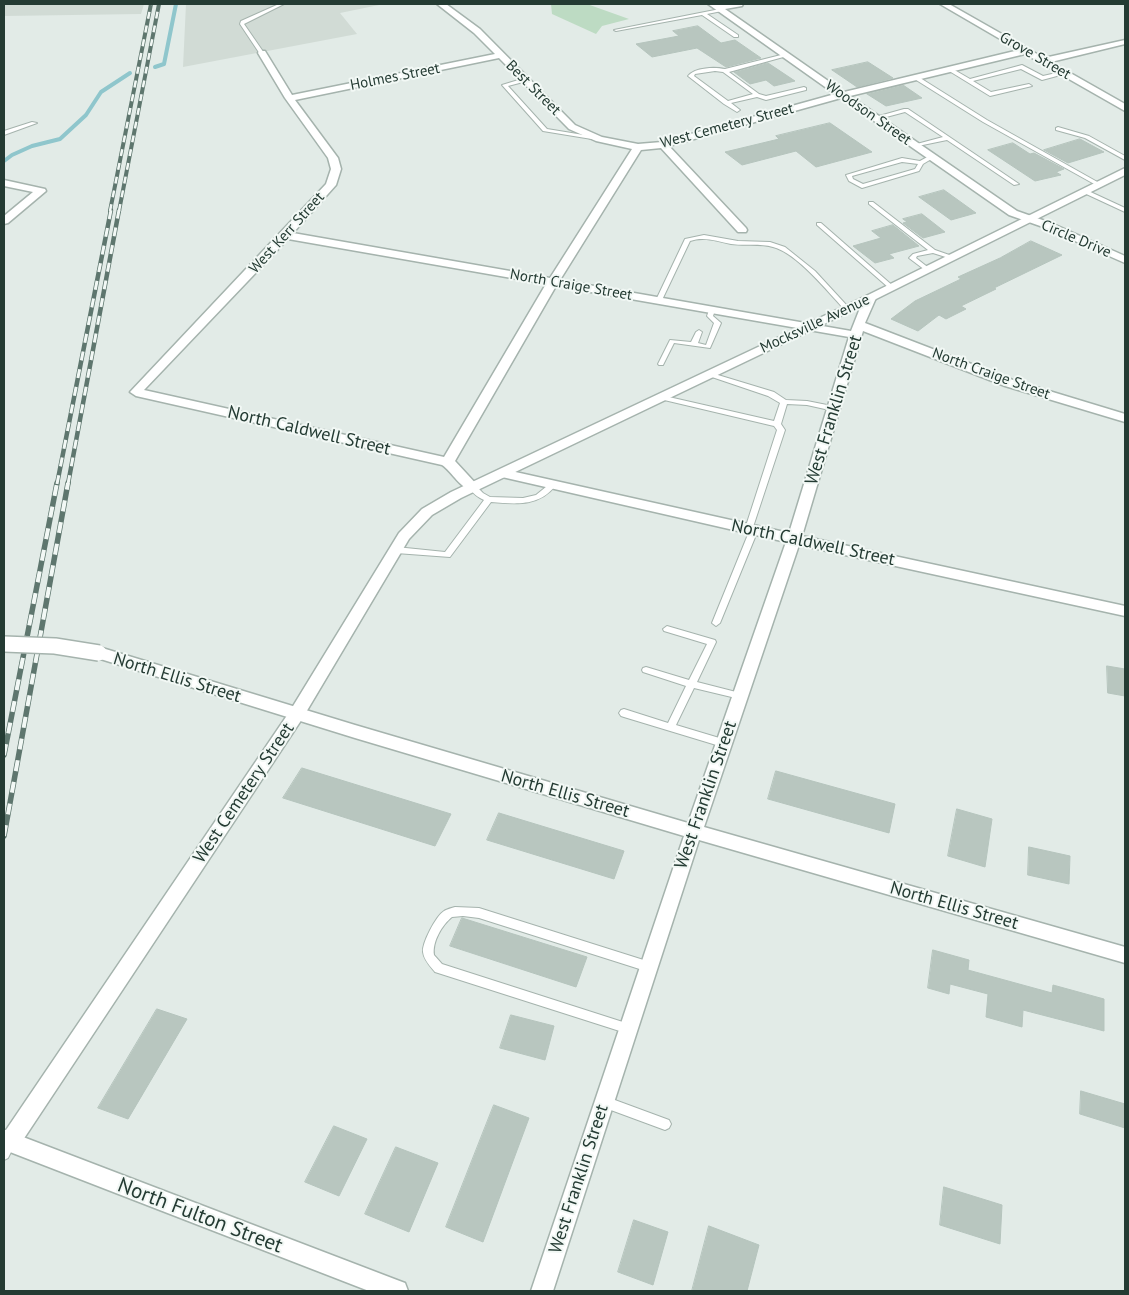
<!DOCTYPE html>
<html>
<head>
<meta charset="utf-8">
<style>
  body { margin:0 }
  #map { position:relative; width:1129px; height:1295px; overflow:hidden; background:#e2ebe7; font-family:"PT Sans",sans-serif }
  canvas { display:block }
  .frame { position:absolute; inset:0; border:5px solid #243b33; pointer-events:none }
</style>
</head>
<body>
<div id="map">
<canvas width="1129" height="1295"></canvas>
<div class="frame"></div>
</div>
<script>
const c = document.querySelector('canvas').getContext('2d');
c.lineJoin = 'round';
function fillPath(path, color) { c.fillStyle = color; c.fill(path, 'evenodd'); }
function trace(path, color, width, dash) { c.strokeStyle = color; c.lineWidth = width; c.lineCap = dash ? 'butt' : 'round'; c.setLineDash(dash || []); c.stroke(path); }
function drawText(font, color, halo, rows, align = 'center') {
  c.font = font + ' "PT Sans",sans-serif'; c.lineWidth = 4; c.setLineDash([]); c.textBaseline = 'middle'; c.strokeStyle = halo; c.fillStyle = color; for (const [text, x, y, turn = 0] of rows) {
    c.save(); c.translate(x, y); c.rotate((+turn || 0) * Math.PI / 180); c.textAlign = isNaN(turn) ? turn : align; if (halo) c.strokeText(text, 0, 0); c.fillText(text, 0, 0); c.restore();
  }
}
fillPath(new Path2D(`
  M4,4h140l-3,10 -137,2z
  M186,4h198l-44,9 17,21 -174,33z`), '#d1dbd5');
fillPath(new Path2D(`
  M551,4h36l42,15 -27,7 -6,8 -44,-20z`), '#bddbc3');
trace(new Path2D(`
  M155,67l9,-3 12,-60
  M4,161l8,-6 20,-9 28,-7 26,-24 15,-23 29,-19`), '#8fc6cc', 4);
const building = new Path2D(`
  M698,26l23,17 14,-3 26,18 -35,9 -29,-19 -45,9 -16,-13 43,-8 -6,-5z
  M868,62l25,16 -36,9 -25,-17z
  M768,63l27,18 -21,5 -8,-6 -16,4 -16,-12z
  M903,85l19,13 -36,8 -19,-12z
  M830,123l42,29 -56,15 -20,-16 -54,14 -17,-13 54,-13 -3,-3z
  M1080,139l24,13 -36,11 -24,-13z
  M1013,143l17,11 4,-1 30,16 -8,3 5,3 -26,6 -47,-31z
  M944,190l32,23 -25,7 -32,-23z
  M922,214l23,18 -22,6 -20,-15 4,-1 -4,-3z
  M893,225l26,21 -30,8 5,4 -19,5 -22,-17 28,-8 -9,-7z
  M1031,241l31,14 -68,33 2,1 -35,17 5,3 -20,10 -7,-4 -21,16 -27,-12 24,-18 46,-22 -3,-2 42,-19z
  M1107,666l18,3v27l-17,-3z
  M302,768l149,46 -16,32 -152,-48z
  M776,771l119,33 -6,29 -121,-34z
  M957,809l35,10 -7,48 -37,-11z
  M499,813l125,38 -10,28 -127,-39z
  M1029,847l41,9 -1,28 -41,-9z
  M462,918l125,39 -11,30 -126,-41z
  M933,950l36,10 -1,10 84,23 1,-8 51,14v32l-81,-21 -1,17 -36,-10 2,-23 -38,-10 -1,10 -21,-6z
  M157,1009l30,10 -59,100 -30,-11z
  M511,1015l43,11 -9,34 -45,-12z
  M1081,1091l44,13v24l-45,-14z
  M494,1105l35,13 -46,124 -37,-15z
  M334,1126l33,13 -28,57 -34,-14z
  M396,1147l42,16 -29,69 -44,-18z
  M944,1187l58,18 -2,39 -60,-19z
  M634,1220l34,12 -15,53 -35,-13z
  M709,1226l50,19 -12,46h-55z`);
fillPath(building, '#b8c6bf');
trace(building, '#b5c4bd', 1);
const service = new Path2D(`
  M279,4h5l-40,20 20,29 -4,1 -20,-30 1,-3z
  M720,9l2,1v1l-15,3 31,21v2h-4l-32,-22 -86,16 -2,-1z
  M785,54l2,1v1l-58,16 30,22 7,2 38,-9 2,1v2l-40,10 -9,-3 -26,6 9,7 -3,2 -13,-8 -36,-28c7,-9 27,-9 37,-7zM715,71l8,1 30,22 -25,7 -34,-25 1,-2z
  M1022,65l21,11 22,-5 3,2 -26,7 -21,-11 -48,12 18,11 38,-8 3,2 -42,10 -44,-27 5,-1 19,11z
  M913,76h4l70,44 114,64 -5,1 -113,-63 -70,-44z
  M525,78l3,2 -1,1 -19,5 39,43 55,9 3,2 -1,1 -61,-10 -41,-46z
  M904,109h4l111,75 -5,1 -67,-45 -34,7v-2l30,-8 -38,-25 -30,8 -3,-2z
  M32,122l5,1 -33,12v-4z
  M1058,127l31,9 36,20v4l-40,-22 -29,-8v-2z
  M931,155l3,2 -1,1 -10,6 -4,7 -57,17 -13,-7 -3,-6 56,-17 18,3zM902,162l16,2 -3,5 -52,15 -10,-5 -1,-3z
  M1084,189l41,19v4l-43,-20 -1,-1z
  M869,202h4l62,48 20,7 -3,2 -19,-6 -16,3 -1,2 14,11 -5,1 -16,-12 4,-4 15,-4 -59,-46z
  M817,223h4l72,63v2h-4l-72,-63z
  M704,235l34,6 32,1 15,5 30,24 35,38 -1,1h-4c-17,-18 -48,-57 -72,-63 -13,-4 -28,-1 -42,-3 -14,-3 -28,-8 -41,-3l-28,59 -1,1h-4l-1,-1 29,-61z
  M712,308l3,2 -2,6 8,7 -11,25 -36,-5 -11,22h-4l-1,-1 12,-24 21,2 5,-10 3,-2 3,2 -4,11 8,2 8,-22 -7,-7 2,-6z
  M708,372l66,20 12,8 21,1 30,6 1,2 -4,2 -27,-6 -20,-1 -6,20 4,6 -32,97 5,3 -38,93 -4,3 -4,-3 37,-91 -4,-3 32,-99 -3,-4 -114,-27 -4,-2 4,-2 114,26 6,-18 -12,-7 -62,-21v-2z
  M552,482l4,3c-17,22 -40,19 -65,17l-41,55 -54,-4 -4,-3 4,-3 49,5 39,-52c-7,-3 -11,-7 -16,-13l1,-2h6l8,8 7,4 33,1 13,-3z
  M667,626l48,14 1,2 -19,40 43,11 3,1 2,2 -2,2 -3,1 -46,-11 -18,37 50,15 2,3 -2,3 -3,1 -99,-30 -3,-1 -2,-3 2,-3 3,-1 44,14 18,-37 -43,-14 -1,-2 1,-2 3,-1 43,13 18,-36 -43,-13 -1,-2z
  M455,907l24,1 174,55 1,4 -1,4 -4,1 -170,-54 -16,-2 -11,1c-10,8 -20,25 -18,38l8,9 187,60 4,1 2,4 -2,4 -4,1 -194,-62c-5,-6 -11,-12 -12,-20 -1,-9 13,-36 21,-41 3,-2 8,-3 11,-4z
  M604,1096l65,24 2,4 -2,4 -4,2 -65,-24 -2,-4 2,-4z
  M10,1136l4,2 2,4 -8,16 -4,2v-18l2,-4z`);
const minor = new Path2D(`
  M437,4h9l34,25 95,96 27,12 36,7 24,-2 173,-48 -127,-90 11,1 24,-1 -1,2 -17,3 119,83 175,-42 -79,-46h9l95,54 81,-18v4l-74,18 74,42v7l-100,-57 -175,42 167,115 34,12 74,33v7l-82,-36 -34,-12 -168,-117 -172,48 77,82 1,2 -1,2h-8l-77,-84 -20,2 -81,130 291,51 13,-33 6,-3 6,3 -11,25 148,57 112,34v8l-120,-36 -142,-55 -61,205 323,70v10l-326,-71 -95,282 421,120v16l-426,-123 -146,451h-22l153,-455 -329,-98 -261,-81 -3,-4 3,-4 5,-2 256,78 333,98 98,-281 -284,-65 -7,-4 7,-4 287,64 60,-196 -293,-51 -101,175 24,26 -2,3c-14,4 -24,-18 -35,-25l-306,-69 -6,-4 196,-208 5,-15 -3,-11 -43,-60 -27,-45 1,-2h6l27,44 203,-41 -21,-21zM499,58l70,71 27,12 36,8 -82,129 -257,-45 43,-48 5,-16 -3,-11 -43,-58zM288,239l258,45 -102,173 -300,-67z
  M4,180l41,9 1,2 -38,32 -4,1v-8l29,-24 -29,-6z
  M10,1132l387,148 8,3 3,8h-39l-359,-139 -6,-2v-16z`);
const tertiary = new Path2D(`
  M1125,168v7l-251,125 -413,198 -29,17 -23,24 -107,180 -285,430 -7,3 -6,-2v-20h2l284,-419 109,-178 23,-24 29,-17 415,-196z`);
trace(service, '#a5b3ad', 2);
trace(minor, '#a5b3ad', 3);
trace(tertiary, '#a5b3ad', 3);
fillPath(service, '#fff');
fillPath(minor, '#fff');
fillPath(tertiary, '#fff');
const railFar2 = new Path2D(`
  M110,211l41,-207
  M119,211l40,-207`);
const railFar1 = new Path2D(`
  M57,484l54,-274
  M68,484l51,-274`);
const rail = new Path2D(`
  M4,755l53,-272
  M4,836l64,-353`);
trace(railFar2, '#5e766e', 4);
trace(railFar1, '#5e766e', 4.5);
trace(rail, '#5e766e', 5.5);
trace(railFar2, '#f2f8f5', 2.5, [7]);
trace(railFar1, '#f2f8f5', 3, [9]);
trace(rail, '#f2f8f5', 4, [11]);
const minorBridge = new Path2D(`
  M4,644l51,2 44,7`);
trace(minorBridge, '#a5b3ad', 18, []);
trace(minorBridge, '#fff', 15);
drawText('15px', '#243b33', '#f2f8f5', [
  ["Grove Street",1035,56,30],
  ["Holmes Street",395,77,-11],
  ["Best Street",533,88,45],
  ["Woodson Street",868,113,35],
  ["West Cemetery Street",727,126,-15],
  ["West Kerr Street",287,233,-48],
  ["Circle Drive",1076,239,23],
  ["North Craige Street",571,285,10],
  ["Mocksville Avenue",815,324,-25],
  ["North Craige Street",991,374,20]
]);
drawText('18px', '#243b33', '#f2f8f5', [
  ["West Franklin Street",834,410,-73],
  ["North Caldwell Street",309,431,13],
  ["North Caldwell Street",813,543,12],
  ["North Ellis Street",177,678,17],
  ["West Cemetery Street",244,793,-56],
  ["North Ellis Street",565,794,16],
  ["West Franklin Street",706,795,-71],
  ["North Ellis Street",954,906,16],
  ["West Franklin Street",579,1179,-72]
]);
drawText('21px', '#243b33', '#f2f8f5', [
  ["North Fulton Street",200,1216,21]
]);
</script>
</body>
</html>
